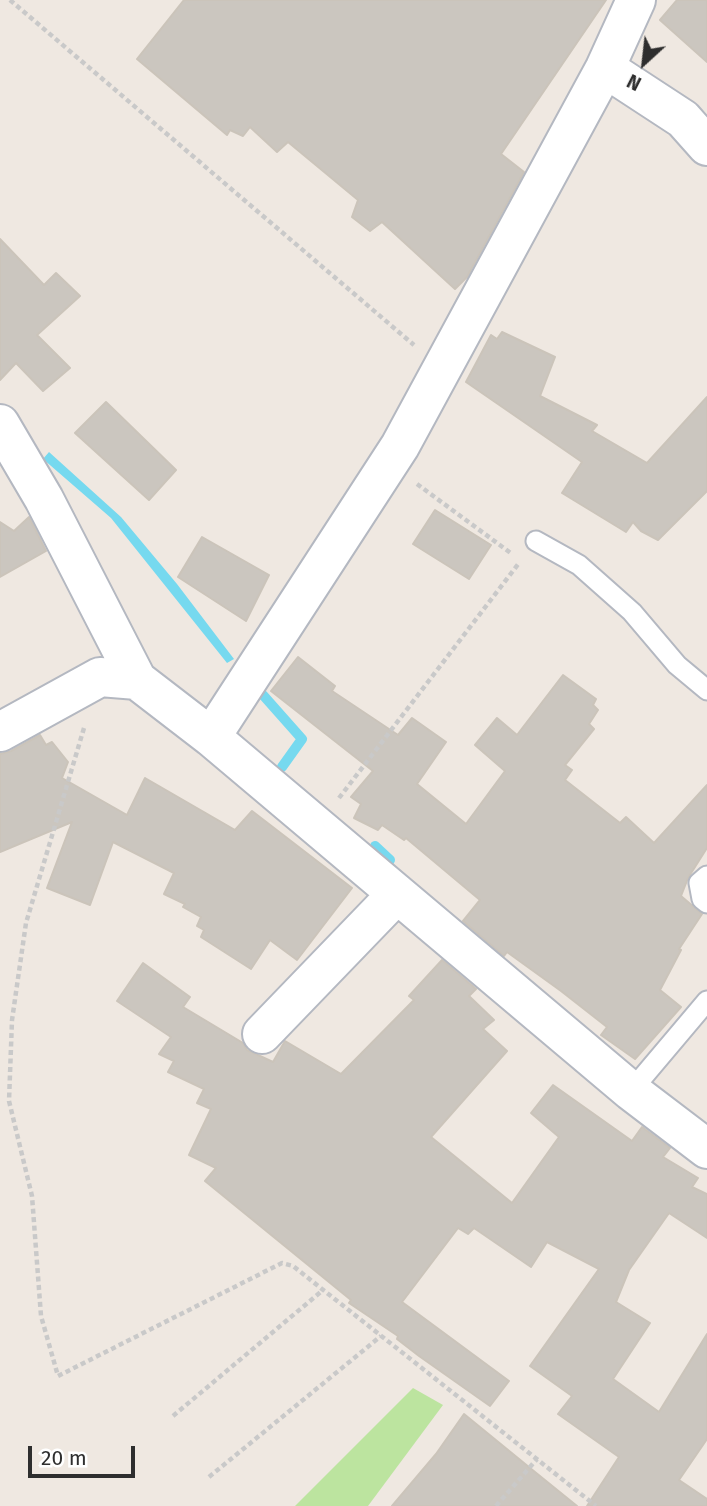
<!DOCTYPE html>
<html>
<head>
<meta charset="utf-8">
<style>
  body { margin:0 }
  #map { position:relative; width:707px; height:1506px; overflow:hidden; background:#efe8e1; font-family:"Fira Sans",sans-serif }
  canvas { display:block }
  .north { position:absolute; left:609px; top:28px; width:70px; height:70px; -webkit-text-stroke:5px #fff; paint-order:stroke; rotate:207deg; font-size:19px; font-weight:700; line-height:28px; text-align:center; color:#2e2e2e }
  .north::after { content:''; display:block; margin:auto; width:24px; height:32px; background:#2e2e2e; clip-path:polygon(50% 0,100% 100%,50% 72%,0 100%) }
  .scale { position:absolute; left:28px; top:1446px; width:107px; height:32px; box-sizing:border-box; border:4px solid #2e2e2e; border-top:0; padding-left:9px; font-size:21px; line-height:24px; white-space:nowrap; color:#2e2e2e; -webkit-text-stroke:5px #fff; paint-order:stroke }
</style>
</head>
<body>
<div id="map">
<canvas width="707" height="1506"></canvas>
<div class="north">N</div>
<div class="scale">20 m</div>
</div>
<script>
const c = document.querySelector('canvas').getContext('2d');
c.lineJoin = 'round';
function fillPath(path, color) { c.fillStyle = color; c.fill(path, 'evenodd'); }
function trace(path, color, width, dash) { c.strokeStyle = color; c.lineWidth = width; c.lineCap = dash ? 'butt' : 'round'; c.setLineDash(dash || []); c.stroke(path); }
fillPath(new Path2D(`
  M413,1388l30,17 -75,101h-73z`), '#bce49f');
fillPath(new Path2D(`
  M49,452l72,65 56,67 57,75 -7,4 -116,-145 -68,-59z`), '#76d9ef');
trace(new Path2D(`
  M263,695l39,44 -20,28
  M375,846l15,14`), '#76d9ef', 10);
const building = new Path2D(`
  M184,0h422l-105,154 23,18 -57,105 -12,12 -73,-67 -12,9 -18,-14 6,-17 -70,-58 -11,10 -27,-25 -7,9 -13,-6 -3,5 -90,-76z
  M677,0h30v62l-47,-42z
  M0,239l44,46 12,-12 24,23 -43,39 33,33 -27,23 -27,-28 -16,17z
  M502,332l53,25 -15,39 57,29 -5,6 55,32 60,-66v94l-49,49 -17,-9 -8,-9 -7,10 -64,-39 20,-31 -116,-80 25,-47 6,4z
  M106,402l70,68 -27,30 -74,-67z
  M435,510l56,35 -22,34 -56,-35z
  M29,517l17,34 -46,26v-55l14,9z
  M202,537l67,38 -23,46 -68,-44z
  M298,657l37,29 -3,5 66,44 14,-17 34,24 -29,42 49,40 39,-53 -30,-26 22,-27 20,17 46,-60 33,24 -3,6 5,5 -9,14 5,5 -29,36 7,5 -7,10 55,43 6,-6 28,26 53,-58v63l-19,30 -7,18 21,18 -23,35 2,1 -21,40 21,17 -46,52 -34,-24 6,-8 -46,-36 -54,-39 -3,4 -41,-35 17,-21 -74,-62 -2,2 -22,-15 -4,5 -24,-12 7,-14 -10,-7 22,-26 -102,-80z
  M40,735l6,10 6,-3 16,20 -6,16 65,37 18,-37 90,52 17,-19 100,77 -55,72 -27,-20 -19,29 -50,-32 3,-7 -7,-4 4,-9 -18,-10 2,-3 -21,-10 10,-21 -61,-31 -23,63 -43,-17 25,-66 -72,30v-98l11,-3z
  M442,960l34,29 -7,7 25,24 -11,9 24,22 -76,86 81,66 47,-66 -28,-24 22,-28 79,56 10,-14 28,21 -7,9 35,21 -6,9 15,7v44l-38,-25 -40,57 -13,32 34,21 -37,56 46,33 48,-78v105l-28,41 28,19v7h-120l32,-49 -61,-43 14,-18 -42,-30 69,-97 -52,-27 -16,25 -57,-39 -6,6 -10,-6 -56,74 107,79 -19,25 -71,-50 -22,-17 1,-3 -49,-33 2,-3 -146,-119 11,-13 -27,-13 22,-46 -14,-6 7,-14 -36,-17 6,-11 -15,-7 12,-17 -54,-36 26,-38 47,34 -7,10 60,36 4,7 26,12 12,-21 56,33 73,-74 -5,-4z
  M464,1414l71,58 42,34h-185l44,-52z`);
fillPath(building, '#cbc6bf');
trace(building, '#cbc4ba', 2);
const lane = new Path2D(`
  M536,541l43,24 53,47 45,53 30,25
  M707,876l-8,7 3,16 5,4
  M631,1091l76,-90`);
const street = new Path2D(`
  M605,68l78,51 24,27
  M0,424l44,75 93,181 74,57 420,354 76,58
  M0,732l100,-55 37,3
  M211,737l189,-291 205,-378 31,-68
  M262,1034l135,-140`);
trace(lane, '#b4b8c1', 23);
trace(street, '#b4b8c1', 42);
trace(new Path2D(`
  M10,0l404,345
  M417,484l95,70
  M84,728l-58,195 -14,97 -3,81 23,95 9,120 17,60 224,-113 11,3 303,240
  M339,798l180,-235
  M173,1416l150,-126
  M209,1477l172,-141
  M496,1506l41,-47`), '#c9c9c9', 4.5, [5, 3.5]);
trace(lane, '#fff', 19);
trace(street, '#fff', 38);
</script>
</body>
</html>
